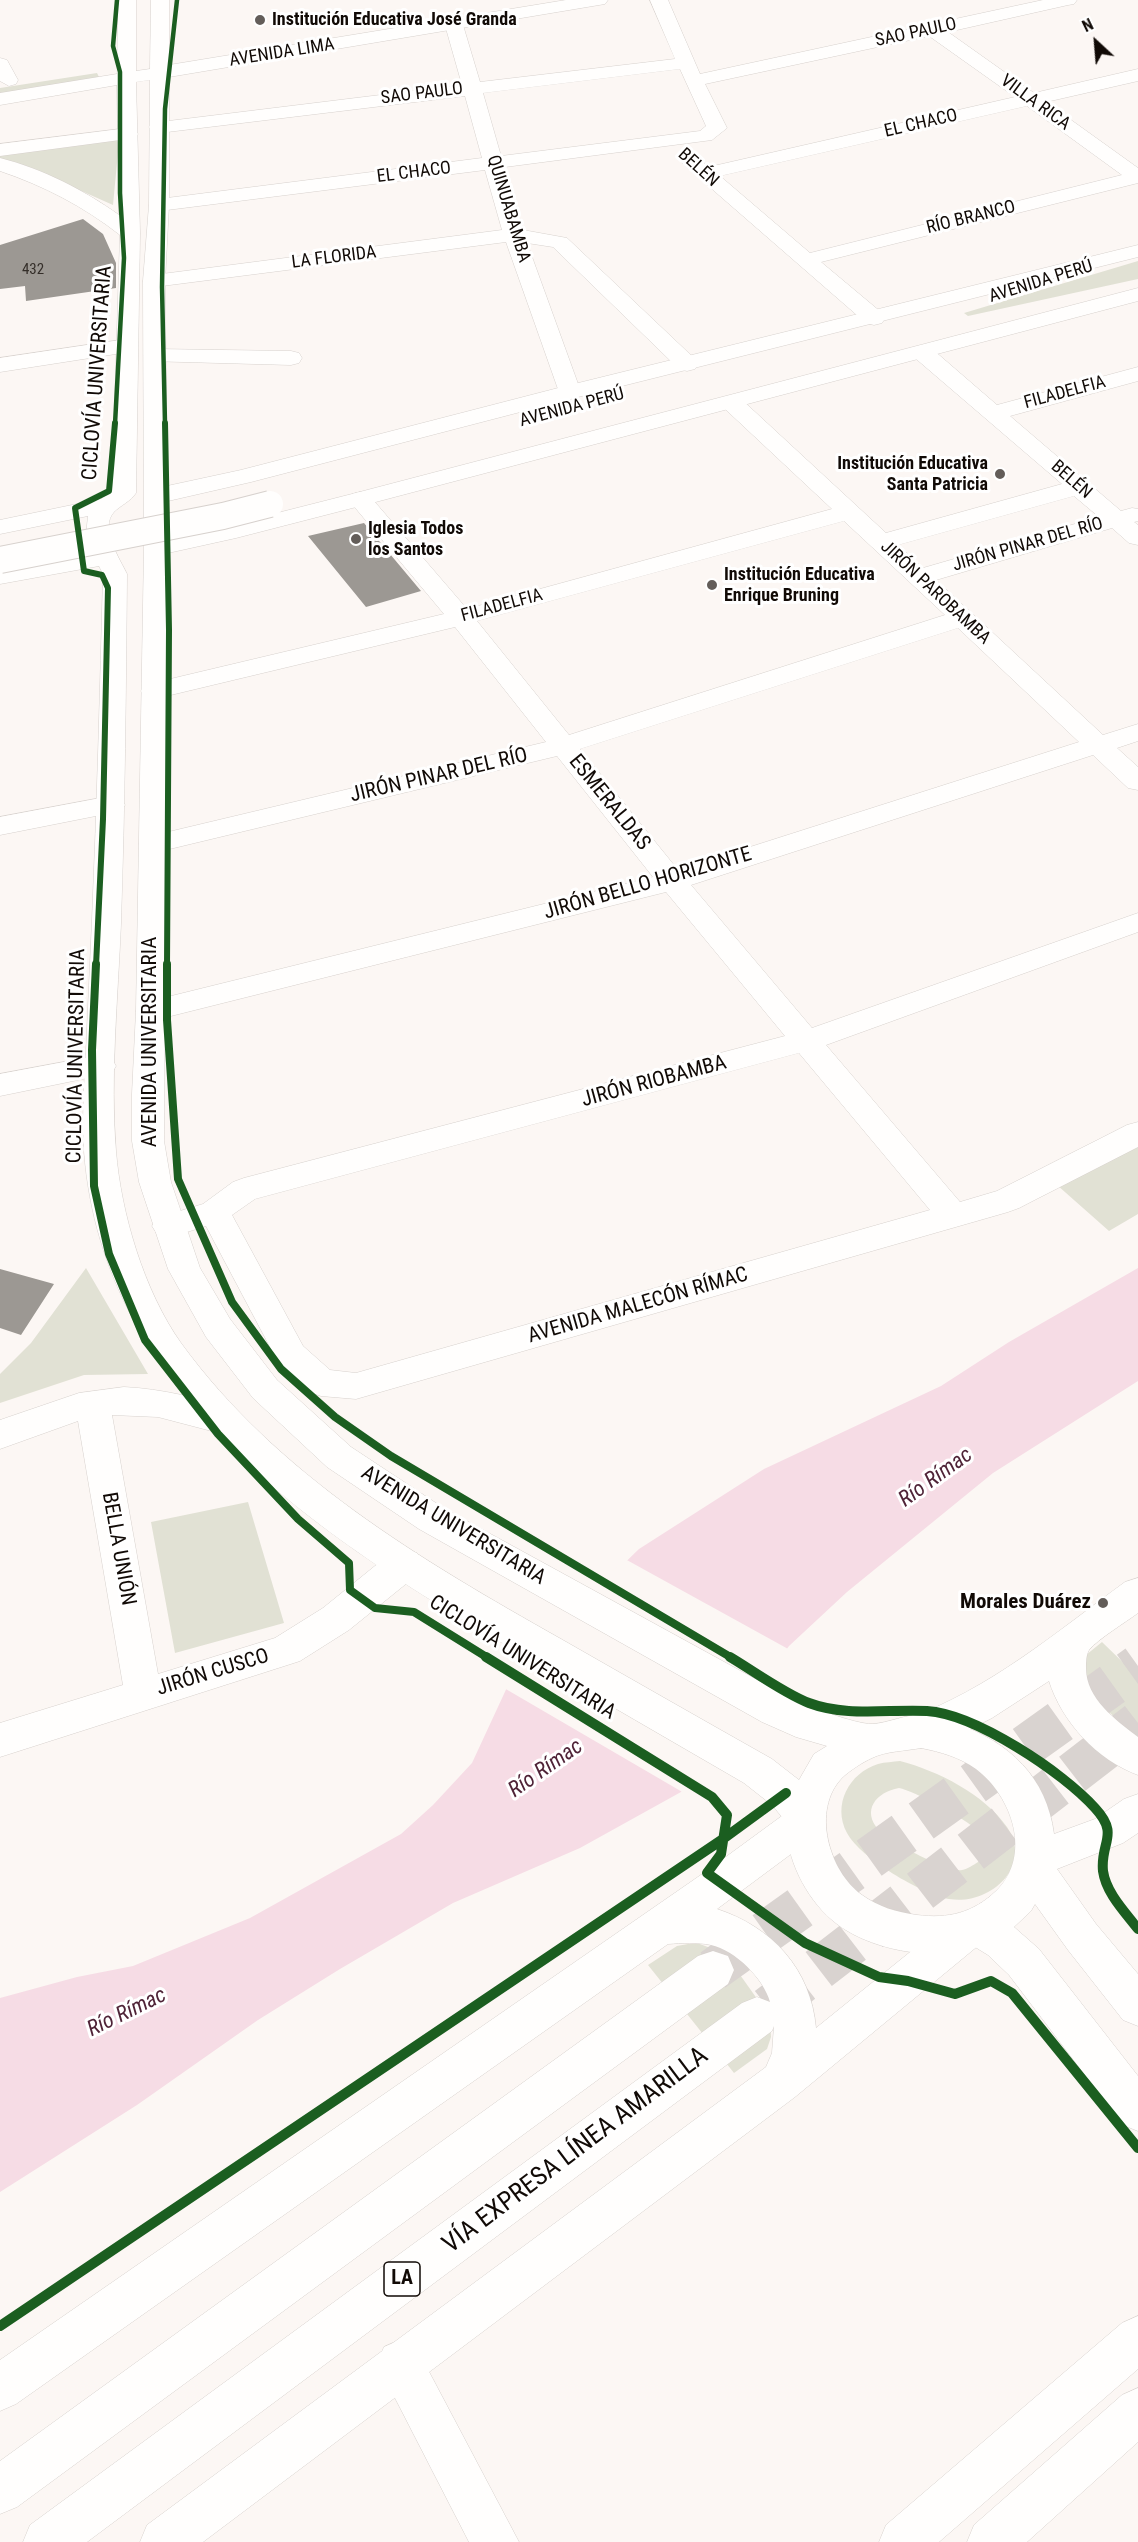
<!DOCTYPE html>
<html>
<head>
<meta charset="utf-8">
<style>
  body { margin:0 }
  #map { position:relative; width:1138px; height:2542px; overflow:hidden; background:#fcf7f4; font-family:"Roboto Condensed",sans-serif }
  canvas { display:block }
  .north { position:absolute; left:1066px; top:12px; width:60px; height:60px; -webkit-text-stroke:4px #fff; paint-order:stroke; rotate:334deg; font-size:16px; font-weight:700; line-height:24px; text-align:center; color:#110a06 }
  .north::after { content:''; display:block; margin:auto; width:21px; height:27px; background:#110a06; clip-path:polygon(50% 0,100% 100%,50% 72%,0 100%) }
</style>
</head>
<body>
<div id="map">
<canvas width="1138" height="2542"></canvas>
<div class="north">N</div>
</div>
<script>
const c = document.querySelector('canvas').getContext('2d');
c.lineJoin = 'round';
function fillPath(path, color) { c.fillStyle = color; c.fill(path, 'evenodd'); }
function trace(path, color, width, dash) { c.strokeStyle = color; c.lineWidth = width; c.lineCap = dash ? 'butt' : 'round'; c.setLineDash(dash || []); c.stroke(path); }
function drawText(font, color, halo, rows, align = 'center') {
  c.font = font + ' "Roboto Condensed",sans-serif'; c.lineWidth = 6; c.setLineDash([]); c.textBaseline = 'middle'; c.strokeStyle = halo; c.fillStyle = color; for (const [text, x, y, turn = 0] of rows) {
    c.save(); c.translate(x, y); c.rotate((+turn || 0) * Math.PI / 180); c.textAlign = isNaN(turn) ? turn : align; if (halo) c.strokeText(text, 0, 0); c.fillText(text, 0, 0); c.restore();
  }
}
fillPath(new Path2D(`
  M97,73l3,6 -100,16v-7z
  M113,139l6,3 -6,63 -90,-40 -23,-5v-5z
  M1138,261v18l-170,37 -4,-3z
  M1138,1143v71l-29,17 -52,-46z
  M86,1268l62,106 -64,1 -84,28v-29l31,-31z
  M248,1502l36,121 -109,30 -24,-131z
  M1102,1642l36,35v61l-36,-32 -19,-24 3,-27z
  M900,1761c38,10 84,33 107,66 27,40 -18,79 -58,72 -27,-5 -89,-41 -102,-66 -15,-28 2,-60 31,-69 7,-2 15,-2 22,-3zM899,1788c15,3 69,31 78,43 8,9 6,20 1,31 -5,3 -10,7 -16,8 -14,3 -73,-29 -83,-40 -18,-19 -3,-38 20,-42z
  M688,1944h12l13,5 25,23 32,45 1,20 -4,12 -33,24 -86,-108 29,-19z`), '#e1e1d4');
fillPath(new Path2D(`
  M1138,1268v113l-145,92 -146,119 -58,54 -108,146 -101,56 -127,55 -113,66 -82,51 -121,85 -137,87v-194l77,-21 56,-11 117,-48 151,-84 32,-29 39,-42 44,-95 123,-119 125,-80 177,-83 68,-44z`), '#f6dce5');
fillPath(new Path2D(`
  M625,1559l165,91 -106,143 -180,-105 10,-22z`), '#fcf7f4');
fillPath(new Path2D(`
  M83,219l20,15 13,29v25l-90,13 -1,-15 -25,3v-44z
  M364,523l57,68 -55,16 -58,-71z
  M0,1269l54,15 -33,51 -21,-7z`), '#9c9893');
trace(new Path2D(`
  M713,1970l425,-304
  M768,2008l370,-285`), '#d9d3d0', 43, [43, 21]);
const minor = new Path2D(`
  M650,0h18l32,74 343,-74h34l-3,4 -6,1 -120,27 86,61 104,-24v12l-92,21 92,66v15l-317,79 61,51 3,5 -3,5 -8,2 -8,-2 -184,-160 3,-4c11,-3 15,1 24,8l306,-70 -86,-61 -224,48 22,44 -15,12 -207,27 18,63 44,8 128,121 3,5 -3,5 -8,2 -8,-2 -126,-122 -26,-4 54,149 -3,5 -8,2 -8,-2 -3,-5 -53,-150 -352,45 -8,-1 -3,-5 3,-5 8,-1 348,-45 -17,-60 -326,41 -7,-2 -3,-4 3,-4 7,-2 323,-41 -17,-62 -306,37 -7,-2 -3,-4 3,-4 310,-38 -17,-60 3,-4h12l3,4 17,57 195,-23zM680,69l26,57 -6,5 -199,25 -18,-63zM1027,106l95,69 -312,78 -90,-77z
  M0,58l7,2 11,20 -2,4 -7,2 -9,-5z
  M128,128l7,2 3,4 -3,4 -135,18v-12z
  M127,339l8,2 3,5 -3,5 -135,21v-14z
  M923,346l8,2 66,57 141,-38v14l-128,35 111,95 11,-3 6,1v12l-4,1 4,3v20l-9,-2 -17,-15 -176,52 167,155 35,-11v17l-21,7 21,19v23l-10,-2 -35,-33 -402,130 121,143 326,-115v19l-312,113 134,157 37,-11 130,-66 11,-3v25l-119,61 -11,4 -652,187 -35,-3 -12,-4 -30,-28 -73,-138 -38,12 -11,-4 -5,-8 5,-8 46,-14 30,-22 11,-4 541,-142 -119,-144 -515,129 -11,-3 -4,-7 4,-7 11,-3 502,-124 -96,-121 -404,97 -10,-3 -4,-6 4,-6 403,-96 -91,-115 -301,72 -9,-2 -4,-6 4,-6 299,-71 -92,-110 -4,-5 4,-5 8,-2 8,2 99,115 365,-100 -108,-101 -3,-5 3,-5 8,-2 8,2 146,135 176,-49 -147,-126 -3,-5 3,-5zM1074,496l25,21 -176,51 -25,-23zM844,521l101,94 -376,120 -92,-114zM958,628l121,114 -401,128 -98,-121zM799,1053l131,157 -574,163 -26,-3 -27,-24 -71,-131 23,-16z
  M155,349l136,2 8,2 3,5 -3,5 -8,2 -144,-4 -3,-5 3,-5z
  M111,796l10,3 4,6 -4,6 -121,24v-18z
  M101,1055l11,4 4,7 -4,7 -112,23v-22z
  M124,1387c39,2 75,11 111,23l5,10 -5,10 -12,4 -65,-17 -46,-2 46,259 117,-36 48,-30 68,-55 13,-4 13,4 5,11 -5,11 -68,55 -49,31 -300,96v-34l123,-38 -45,-264 -78,28v-29l79,-27z
  M1138,2316v53l-199,173h-60l7,-17 236,-202z
  M400,2340l16,7 103,195h-50l-92,-179 7,-16z
  M1138,2388v54l-111,100h-60l7,-17 148,-130z`);
const major = new Path2D(`
  M118,0h18v71l14,-2 1,-69h18v65l397,-65h42l-3,4 -6,1 -430,72v128l-4,76 2,205 74,-16 321,-83 576,-142v12l-560,140 -327,85 -83,19v37l66,-14 118,-30 786,-206v13l-770,203 -132,34 -68,15 -4,588 7,41 29,86 30,51 47,61 74,67 94,62 345,189c18,8 64,26 82,26 17,-1 34,-10 50,-9 11,0 25,5 35,9 52,18 90,53 97,110l41,-15 29,-20 14,-5v39l-15,10 -66,26 39,55 42,50v52l-15,-6 -55,-70 -33,-46 -4,7 -17,16 25,22 99,127v55l-15,-6 -114,-150 -21,-20 -13,-8c-41,16 -110,2 -143,-27 -26,-22 -47,-63 -45,-97l-15,-18 -28,-22c-73,-42 -146,-85 -219,-127 -197,-114 -422,-255 -441,-505 -2,-33 0,-67 2,-100 2,-44 4,-87 6,-131 5,-115 8,-231 11,-346l-4,-8 -99,18v-14l92,-17 -6,-18 2,-19 -88,18v-14l101,-21 11,-8 8,-256c-37,-29 -76,-49 -120,-64v-13c43,11 84,32 119,57l-2,-130 -117,20v-12l117,-19zM150,80l-1,125 -6,76 1,267 -8,463 -4,83v47l7,41 29,87 38,68 47,61 74,69 92,62 343,193 34,15 31,9 -13,8 -15,26 -27,-21c-71,-40 -141,-80 -211,-120 -140,-79 -284,-164 -380,-296 -37,-52 -60,-130 -65,-192 -6,-74 2,-154 5,-228 4,-116 5,-233 6,-349 -7,-15 -28,-46 -13,-62 7,-7 16,-10 22,-19l4,-260 -4,-151zM921,1748c20,4 38,9 55,21 36,27 57,87 20,122 -23,22 -48,28 -79,24 -21,-3 -38,-8 -55,-20 -33,-24 -51,-85 -20,-117 7,-7 21,-16 30,-20 14,-7 34,-7 49,-10z`);
const highway = new Path2D(`
  M1138,1578v35c-12,9 -40,26 -49,37 -3,5 -3,13 -3,18 0,31 30,52 52,69v38c-41,-15 -76,-53 -89,-94l-57,37 -28,14 -43,16 -14,-5 -5,-12 5,-12c83,-30 148,-86 218,-137z
  M804,1804l14,6 6,12 -6,12 -101,75c55,18 94,60 99,119l135,-109 14,-6 14,6 6,13 -6,13 -184,152 -592,445h-63l7,-17 619,-458 6,-14 2,-27 -2,5 -685,511h-64l7,-17 712,-522 15,-6 13,5c-6,-23 -35,-52 -59,-57 -14,-3 -29,-2 -43,-1l-652,460 -16,7v-51l708,-490 82,-60z
  M713,1951l15,5 6,14 -6,14 -711,523 -17,7v-53l698,-505z`);
trace(minor, '#d7d1cd', 1);
trace(major, '#d7d1cd', 1);
trace(highway, '#d7d1cd', 1);
fillPath(minor, '#fffefd');
fillPath(major, '#fffefd');
fillPath(highway, '#fffefd');
const majorBridge = new Path2D(`
  M0,560l223,-44 47,-12`);
trace(majorBridge, '#d7d1cd', 28, []);
trace(majorBridge, '#fffefd', 26);
trace(new Path2D(`
  M115,424l9,-166 -4,-65v-121l-7,-26 4,-46
  M165,424l-3,-137 3,-178 12,-109`), '#1b5e20', 4.5);
trace(new Path2D(`
  M165,423l4,207 -2,336
  M96,966l7,-147 5,-231 -6,-13 -18,-4 -9,-63 34,-17 6,-68`), '#1b5e20', 6);
trace(new Path2D(`
  M96,964l-4,86 2,136 15,68 36,86 73,94 80,85 51,44 1,27 25,18 39,4 74,46
  M167,964v56l11,159 54,123 49,67 54,48 56,39 341,202`), '#1b5e20', 8);
trace(new Path2D(`
  M486,1657l226,140 15,18 -6,39 -14,19 98,70 74,34 29,4 47,13 36,-13 21,12 126,155
  M730,1657c22,13 55,37 79,46 37,14 79,6 118,8 48,3 136,61 168,97 25,27 5,34 8,63 3,22 22,41 35,58
  M0,2326l723,-487 63,-46`), '#1b5e20', 10);
for (const [x, y, r, color] of [
  [260,20,6,"#635d59"],
  [1000,474,6,"#635d59"],
  [356,539,6,"#635d59"],
  [712,585,6,"#635d59"],
  [1103,1603,6,"#635d59"]
]) { const dot = new Path2D(); dot.arc(x, y, r, 0, 2 * Math.PI); c.fillStyle = color; c.fill(dot); trace(dot, '#fff', 2); }
drawText('15px', '#342e29', null, [
  ["432",33,270]
]);
drawText('bold 18px', '#110a06', '#fff', [
  ["Institución Educativa José Granda",272,20],
  ["Institución Educativa",988,464,"right"],
  ["Santa Patricia",988,485,"right"],
  ["Iglesia Todos",368,529],
  ["los Santos",368,550],
  ["Institución Educativa",724,575],
  ["Enrique Bruning",724,596]
], 'left');
drawText('18px', '#110a06', '#fff', [
  ["SAO PAULO",916,33,-12],
  ["AVENIDA LIMA",282,53,-9],
  ["SAO PAULO",422,94,-7],
  ["VILLA RICA",1035,103,36],
  ["EL CHACO",921,124,-13],
  ["BELÉN",698,168,42],
  ["EL CHACO",414,173,-7],
  ["QUINUABAMBA",508,209,73],
  ["RÍO BRANCO",971,218,-14],
  ["LA FLORIDA",334,258,-7],
  ["AVENIDA PERÚ",1041,282,-17],
  ["FILADELFIA",1065,393,-15],
  ["AVENIDA PERÚ",572,408,-15],
  ["BELÉN",1071,480,41],
  ["JIRÓN PINAR DEL RÍO",1028,545,-16],
  ["JIRÓN PAROBAMBA",935,593,43],
  ["FILADELFIA",502,606,-15]
]);
for (const [x, y, w] of [
  [402,2279,36]
]) { const box = new Path2D(); box.roundRect(x - w / 2, y - 17, w, 34, 4.5); c.fillStyle = '#fff'; c.fill(box); trace(box, '#110a06', 1.5); }
drawText('bold 20px', '#110a06', null, [
  ["LA",402,2279]
]);
drawText('21px', '#110a06', '#fff', [
  ["CICLOVÍA UNIVERSITARIA",98,373,-86],
  ["JIRÓN PINAR DEL RÍO",439,776,-13],
  ["ESMERALDAS",609,803,51],
  ["JIRÓN BELLO HORIZONTE",648,884,-16],
  ["AVENIDA UNIVERSITARIA",151,1042,-90],
  ["CICLOVÍA UNIVERSITARIA",77,1056,-89],
  ["JIRÓN RIOBAMBA",654,1082,-15],
  ["AVENIDA MALECÓN RÍMAC",638,1306,-16],
  ["AVENIDA UNIVERSITARIA",453,1526,31],
  ["BELLA UNIÓN",118,1549,80],
  ["CICLOVÍA UNIVERSITARIA",522,1658,32],
  ["JIRÓN CUSCO",213,1673,-17]
]);
drawText('bold 21px', '#110a06', '#fff', [
  ["Morales Duárez",1091,1603]
], 'right');
drawText('italic 22px', '#4f2337', '#fff', [
  ["Río Rímac",936,1478,-36],
  ["Río Rímac",546,1769,-35],
  ["Río Rímac",127,2013,-26]
]);
drawText('26px', '#110a06', '#fff', [
  ["VÍA EXPRESA LÍNEA AMARILLA",576,2151,-37]
]);
</script>
</body>
</html>
